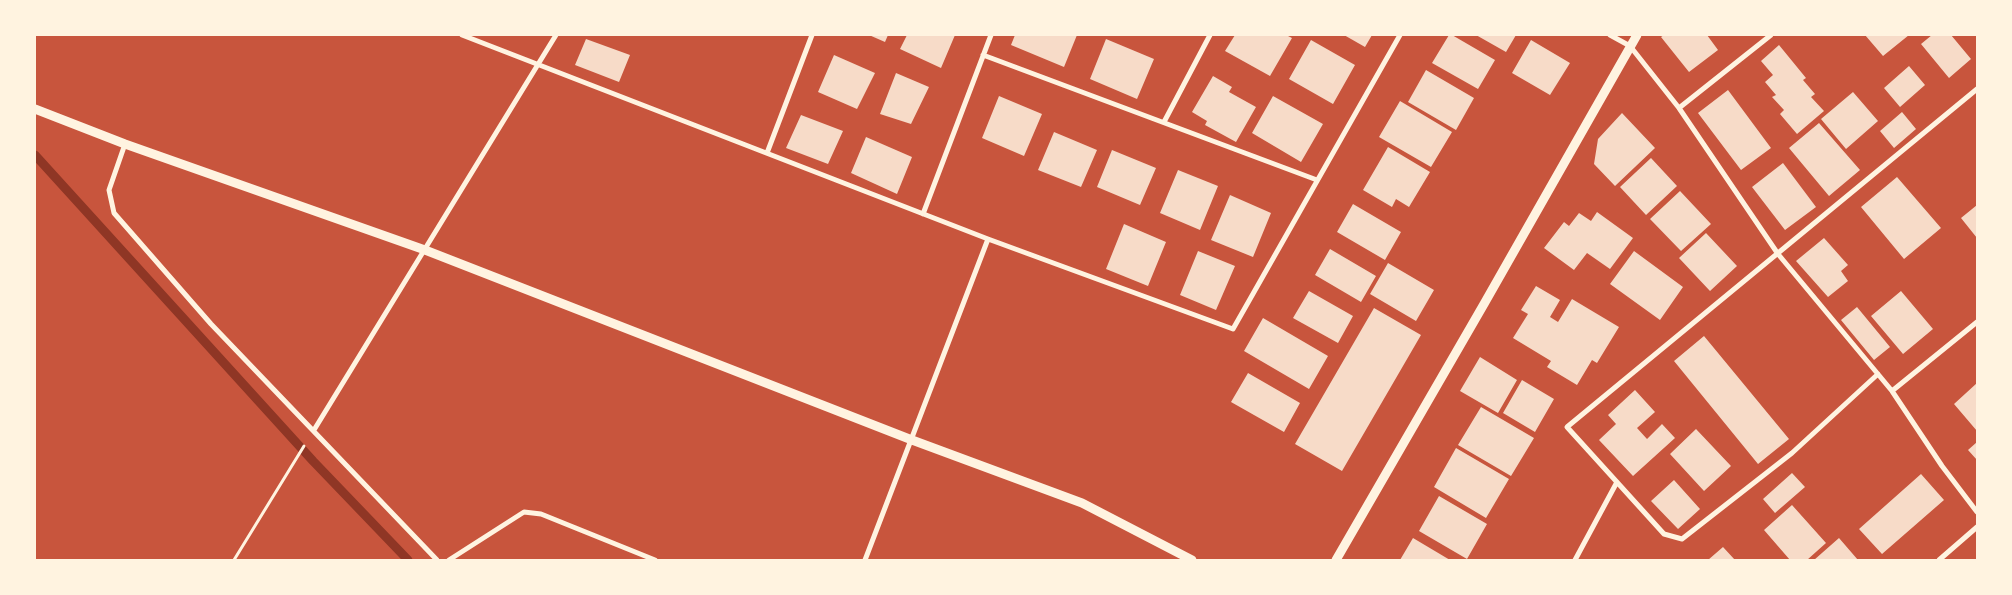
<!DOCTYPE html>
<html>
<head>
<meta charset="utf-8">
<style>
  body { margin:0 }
  #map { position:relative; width:2012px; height:595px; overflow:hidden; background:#c8553d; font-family:"PT Sans",sans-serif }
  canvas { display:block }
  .frame { position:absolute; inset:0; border:36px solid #fff3e0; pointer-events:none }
</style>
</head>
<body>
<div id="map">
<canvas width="2012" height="595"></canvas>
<div class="frame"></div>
</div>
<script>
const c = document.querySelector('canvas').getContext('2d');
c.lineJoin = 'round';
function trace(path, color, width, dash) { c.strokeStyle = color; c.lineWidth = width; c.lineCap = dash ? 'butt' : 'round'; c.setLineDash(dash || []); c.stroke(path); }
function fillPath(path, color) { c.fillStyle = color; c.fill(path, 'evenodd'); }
trace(new Path2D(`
  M35,155l278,306 95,99`), '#8f3625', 9);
fillPath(new Path2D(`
  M869,35h19l-3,7z
  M907,35h48l-14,33 -41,-19z
  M1015,35h62l-13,32 -53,-22z
  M1235,35h51l6,3 -22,38 -45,-25z
  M1344,35h28l-7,12z
  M1449,35h3l43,25 -17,29 -46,-26z
  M1476,35h40l-10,17z
  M1664,35h43l11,15 -29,22 -28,-35z
  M1865,35h44l-26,21z
  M1932,35h19l20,24 -22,19 -28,-34z
  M586,39l44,16 -11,27 -44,-17z
  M1106,39l48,20 -17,40 -47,-20z
  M1311,40l44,25 -22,39 -44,-25z
  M1531,40l39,23 -20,32 -38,-22z
  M1779,45l27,33 -3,2 12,14 -4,3 13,14 -27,23 -17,-20 4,-4 -12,-13 4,-2 -11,-13 8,-7 -12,-14z
  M834,55l41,18 -18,36 -39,-17z
  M1909,66l16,19 -25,22 -16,-19z
  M1426,70l48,28 -18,32 -48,-28z
  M896,73l33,14 -18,37 -31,-10z
  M1213,76l19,11 -3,5 27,15 -20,35 -31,-17 2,-4 -15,-9z
  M1728,90l43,58 -30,22 -43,-57z
  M1853,92l25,29 -32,28 -25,-30z
  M999,96l43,18 -18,42 -42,-18z
  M1273,96l50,28 -22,38 -49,-29z
  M1400,101l52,31 -21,35 -52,-30z
  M1902,112l14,17 -22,19 -14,-17z
  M1622,113l33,35 -40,38 -21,-22 4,-25z
  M801,115l42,16 -15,33 -42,-16z
  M1819,123l41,47 -31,26 -40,-48z
  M1054,132l43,18 -16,37 -43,-17z
  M866,137l46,20 -15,37 -46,-21z
  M1388,147l42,25 -21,35 -13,-8 -4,8 -29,-17z
  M1112,150l44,18 -16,37 -43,-18z
  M1651,158l26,28 -31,29 -26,-28z
  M1783,163l33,44 -31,23 -33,-43z
  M1178,170l40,16 -18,44 -40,-17z
  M1897,177l44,51 -37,31 -43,-52z
  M1680,191l31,33 -30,27 -31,-32z
  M1230,195l41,18 -18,44 -42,-17z
  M1353,204l48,28 -16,28 -48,-28z
  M1977,205v33l-16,-20z
  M1597,212l36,26 -23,31 -23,-16 -13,17 -30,-22 20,-26 5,4 10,-13 12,8z
  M1124,224l42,18 -18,44 -42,-17z
  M1706,233l31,33 -27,25 -31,-33z
  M1824,238l24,27 -7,6 7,10 -20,16 -32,-36z
  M1330,249l46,27 -15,26 -46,-27z
  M1198,251l37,15 -19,44 -36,-15z
  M1634,251l49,36 -23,33 -50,-36z
  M1388,263l46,27 -18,31 -46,-27z
  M1536,286l24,14 -10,17 8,5 14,-23 47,28 -22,36 -5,-3 -15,25 -30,-18 4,-6 -38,-23 15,-24 -7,-4z
  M1309,291l44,25 -15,27 -45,-25z
  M1901,291l32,38 -30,25 -32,-38z
  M1857,307l33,40 -16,13 -33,-40z
  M1374,308l47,27 -79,136 -47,-27z
  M1263,318l65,38 -19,33 -65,-38z
  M1704,336l85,103 -31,25 -84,-103z
  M1480,357l37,23 -19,33 -38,-22z
  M1248,373l52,30 -16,29 -53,-30z
  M1522,380l32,19 -19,33 -32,-19z
  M1977,383v48l-23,-27z
  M1635,390l20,22 -18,16 10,11 15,-15 13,14 -42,38 -34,-36 17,-16 -8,-9z
  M1481,407l53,31 -23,38 -53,-31z
  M1696,429l35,37 -27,25 -34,-37z
  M1977,442v18l-9,-10z
  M1456,448l53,31 -23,39 -52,-31z
  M1792,473l13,14 -30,26 -12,-14z
  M1921,474l23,26 -62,54 -23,-25z
  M1674,480l26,29 -22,20 -27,-28z
  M1439,496l48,28 -20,35 -48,-28z
  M1792,505l34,38 -19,17h-17l-26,-30z
  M1413,538l37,22h-50z
  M1839,538l19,22h-44z
  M1723,547l12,13h-27z`), '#f7dbc8');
trace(new Path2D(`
  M234,560l70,-114`), '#fff3e0', 3);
trace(new Path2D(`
  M462,35l526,204 245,90 167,-294
  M1610,35l20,11 49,62 99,146 114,137 50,75 35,46
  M983,55l334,125
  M1679,108l92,-73
  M1164,122l46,-87
  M125,144l-16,46 5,23 97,111 226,236
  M767,153l45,-118
  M923,214l68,-179
  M1878,374l-86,79 -110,86 -18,-5 -97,-107 410,-338
  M1892,391l85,-69
  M314,430l242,-395
  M449,560l75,-48 17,2 114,46
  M865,560l123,-321
  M1575,560l42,-78
  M1939,560l38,-33`), '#fff3e0', 5);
trace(new Path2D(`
  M35,109l90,35 300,106 487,190 170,63 110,57
  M1336,560l148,-256 153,-269`), '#fff3e0', 9);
</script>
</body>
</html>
